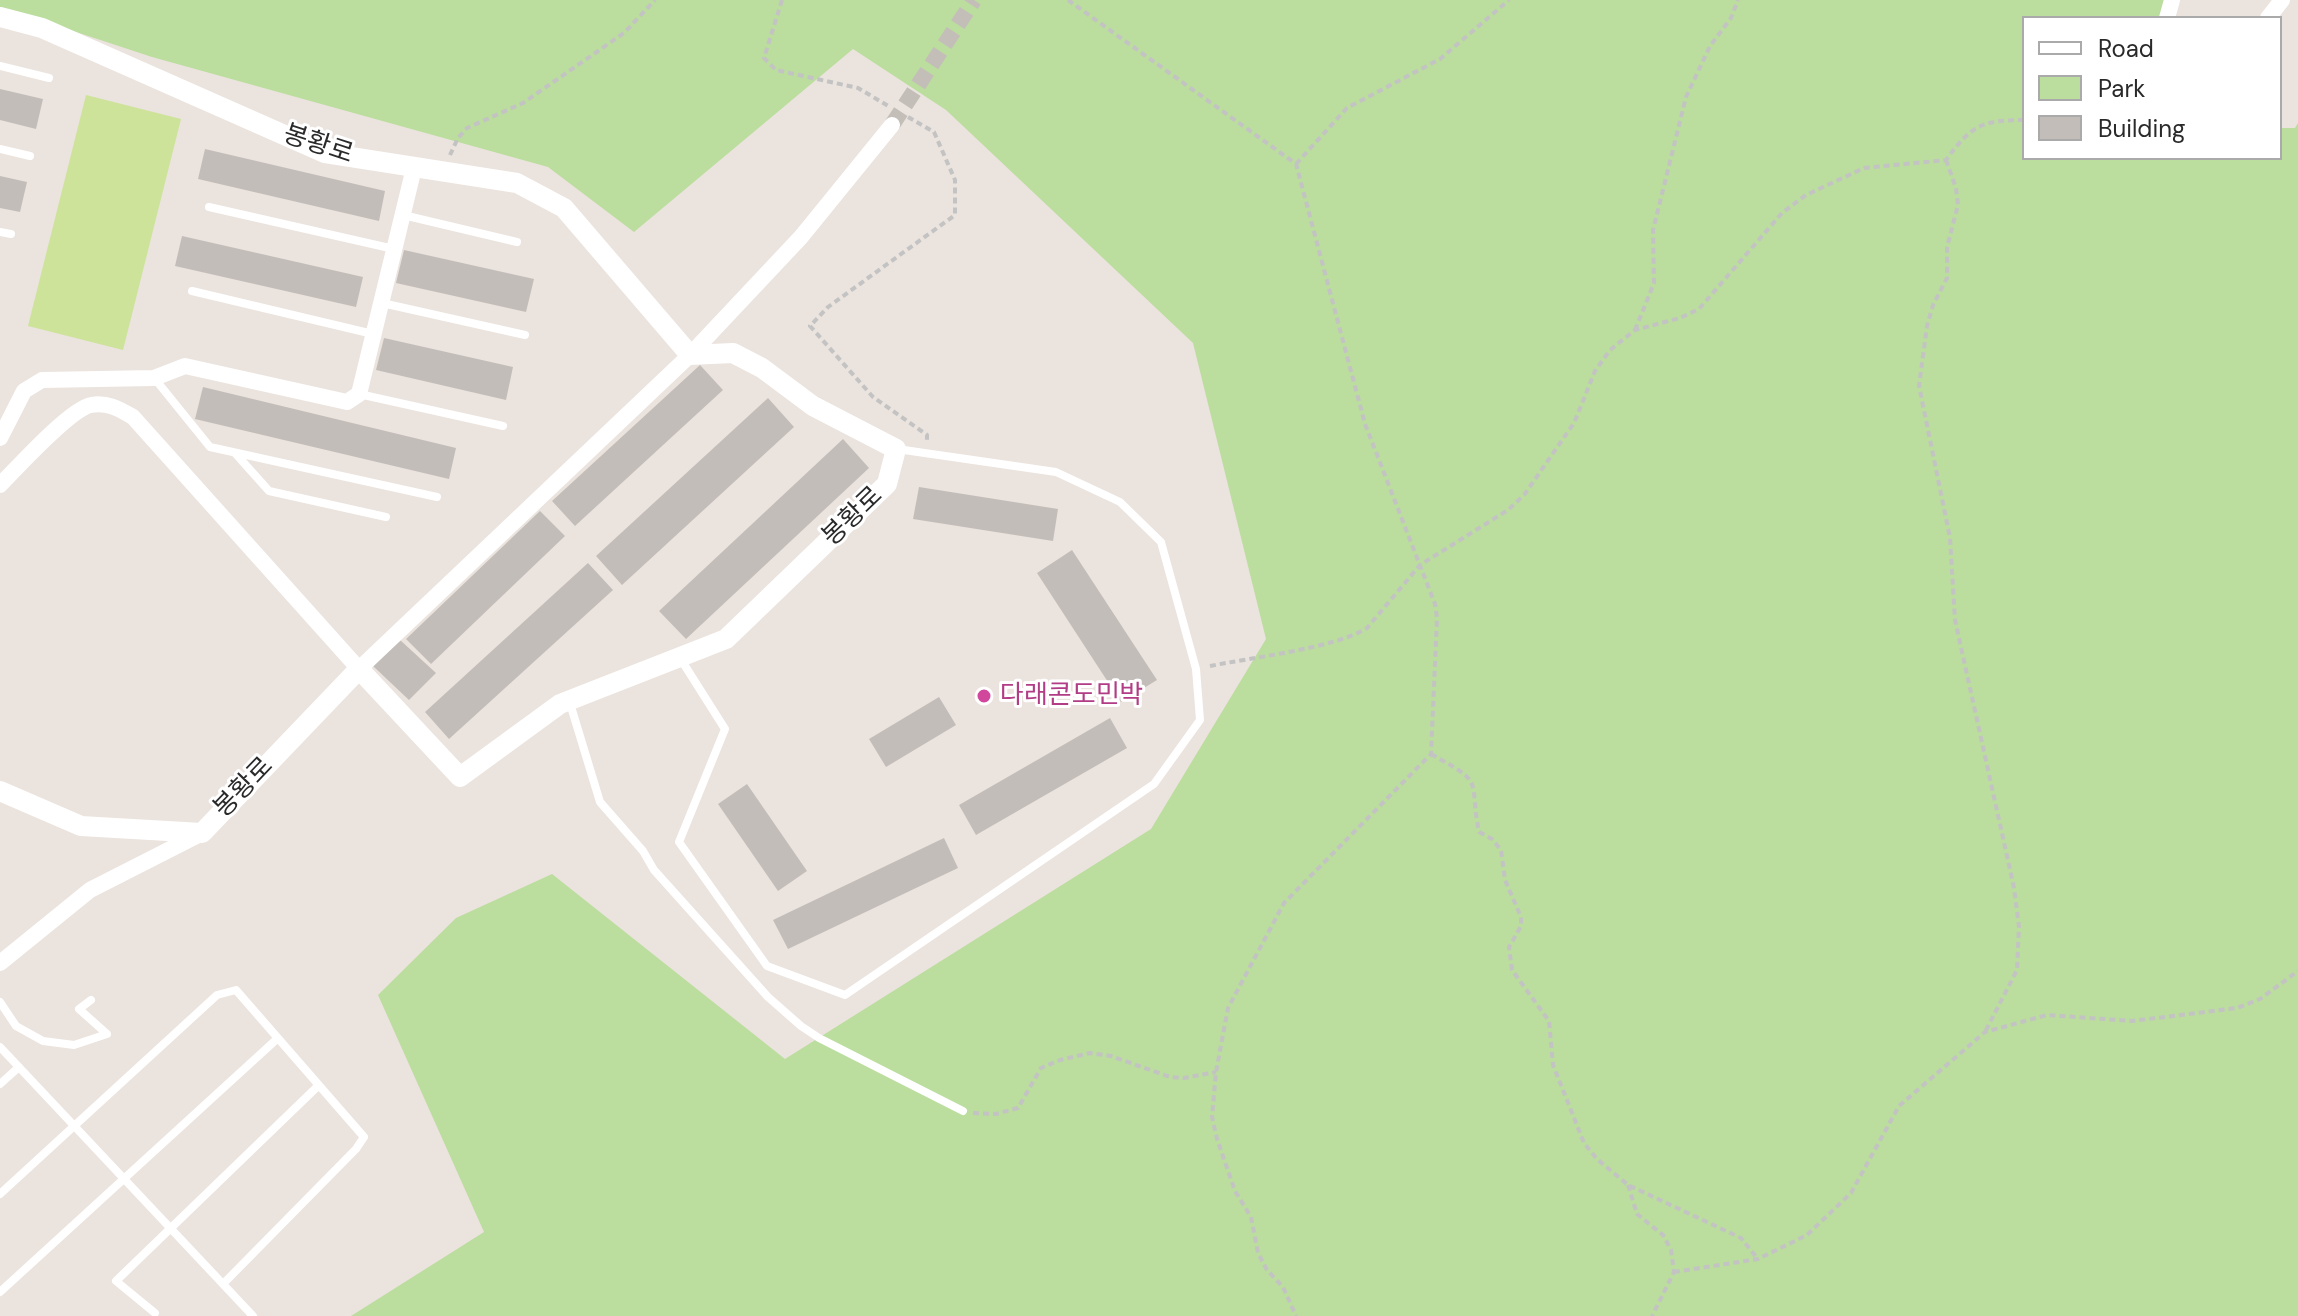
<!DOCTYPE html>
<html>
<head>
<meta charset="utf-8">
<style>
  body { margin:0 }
  #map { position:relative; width:2298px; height:1316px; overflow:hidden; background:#ebe3dd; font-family:"DM Sans",sans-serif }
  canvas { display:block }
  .legend { position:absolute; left:2022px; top:16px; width:260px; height:144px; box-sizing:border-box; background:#fff; border:2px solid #aaa; margin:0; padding:10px 14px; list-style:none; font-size:24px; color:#2a2a2a }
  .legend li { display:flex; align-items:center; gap:16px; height:40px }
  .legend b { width:40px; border:2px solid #aaa }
</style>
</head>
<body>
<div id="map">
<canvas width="2298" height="1316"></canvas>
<ul class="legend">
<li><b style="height:10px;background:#fff"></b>Road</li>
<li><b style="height:22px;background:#bbdd9e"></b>Park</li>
<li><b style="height:22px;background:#c3bdb9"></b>Building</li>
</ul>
</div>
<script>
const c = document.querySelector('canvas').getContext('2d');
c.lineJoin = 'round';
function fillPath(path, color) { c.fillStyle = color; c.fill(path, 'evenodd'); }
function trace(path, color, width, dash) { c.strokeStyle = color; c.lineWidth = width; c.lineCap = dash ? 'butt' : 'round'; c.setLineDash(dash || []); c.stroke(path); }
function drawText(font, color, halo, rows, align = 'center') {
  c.font = font + ' "DM Sans","Noto Sans KR",sans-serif'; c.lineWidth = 6; c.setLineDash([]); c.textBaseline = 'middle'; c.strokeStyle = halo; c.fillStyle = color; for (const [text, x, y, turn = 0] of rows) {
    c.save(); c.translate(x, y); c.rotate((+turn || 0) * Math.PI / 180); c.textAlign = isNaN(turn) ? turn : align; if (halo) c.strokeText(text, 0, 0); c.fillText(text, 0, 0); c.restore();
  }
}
fillPath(new Path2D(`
  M0,0h2166l-2,18h-140v140h256v-30h15l3,-5v1193h-1947l133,-84 -106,-237 78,-77 96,-44 233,185 366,-230 115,-190 -73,-296 -247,-233 -93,-61 -219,183 -86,-65 -396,-110 -152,-50z`), '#bbdd9e');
fillPath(new Path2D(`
  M86,95l95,24 -58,231 -95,-24z`), '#cde39a');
fillPath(new Path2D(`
  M0,89l43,10 -7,30 -36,-9z
  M205,149l180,42 -6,30 -181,-42z
  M0,176l27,6 -7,30 -20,-4z
  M182,236l181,41 -7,30 -181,-41z
  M404,250l130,29 -8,33 -130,-29z
  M384,338l129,29 -7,33 -130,-30z
  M700,365l23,25 -148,136 -23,-25z
  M203,387l253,61 -7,31 -254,-60z
  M768,398l26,29 -172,158 -26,-29z
  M843,439l26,29 -183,171 -27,-28z
  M919,487l139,22 -5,32 -140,-22z
  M540,511l25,25 -134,128 -25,-25z
  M1072,550l85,130 -36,22 -84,-129z
  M588,563l25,27 -164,149 -24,-27z
  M399,639l37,34 -27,27 -36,-34z
  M939,697l17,28 -70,42 -17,-28z
  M1110,718l17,30 -151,87 -17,-30z
  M747,784l60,87 -29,20 -60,-87z
  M944,838l14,30 -170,81 -15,-29z`), '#c3bdb9');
trace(new Path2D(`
  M892,125l82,-125`), '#c4beb9', 16, [16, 8]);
trace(new Path2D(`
  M782,0l-18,58 12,12 82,18 32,19
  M1068,0l228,164 69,260 70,180 2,14 -6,136 -147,149 -56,105 -12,64 -4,45 5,22 18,52 16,26 7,36 9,17 16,17 13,29
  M908,117l26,15 21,48v35l-127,92 -18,19 63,71 54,38v7
  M450,155l8,-17 9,-10 56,-25 101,-70 31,-33
  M1946,160l10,28 2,17 -11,42v31l-14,27 -6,21 -8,60 31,152 5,82 59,268 5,39 -2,43 -32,62
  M1296,164l51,-56 93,-49 69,-59
  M1635,330l19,-47 -1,-53 33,-133 24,-51 21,-28 7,-18
  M1210,666c39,-8 126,-18 157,-38l53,-63 88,-55 16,-15 50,-72 21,-52 15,-21 25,-20 45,-12 19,-9 83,-96 24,-18 58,-27 82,-8c25,-34 35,-40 78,-40
  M1431,754c56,31 37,23 48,78l13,7 9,11 4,30 16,37v9l-12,21 3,23 37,51 4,44 31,78 13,16 31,26 113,53 16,20
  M973,1113l23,1 22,-6 23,-40 19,-8 30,-7 21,3 59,21 14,1 32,-6
  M1628,1185l9,29 26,21 8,15 3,22 -22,44
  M1674,1272l84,-13 49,-24 44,-42 48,-87 86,-74 62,-17 85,6 105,-13 23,-9 38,-28`), '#c3c3c3', 4, [6, 4]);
trace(new Path2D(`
  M0,66l49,12
  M0,149l30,7
  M209,207l185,42
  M403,215l114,27
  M0,232l11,2
  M192,291l181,43
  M382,303l143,32
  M155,379l55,68 227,50
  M359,394l144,32
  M235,453l34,38 117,26
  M680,658l45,71 -46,113 88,124 78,29 309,-211 46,-64 -4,-51 -35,-127 -41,-40 -64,-30 -159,-23
  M569,700l31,102 43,49 11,19 114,127 33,29 18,12 144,73
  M0,1002l16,24 27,15 31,4 33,-11 -28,-25 12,-9
  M0,1047l253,269
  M0,1084l19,-17
  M0,1194l217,-199 19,-5 128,147 -8,12 -133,135
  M0,1292l278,-254
  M155,1313l-39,-32 203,-196`), '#fff', 8);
trace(new Path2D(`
  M2167,18l5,-18
  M2268,18l14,-18
  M0,438l24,-47 18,-11 112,-2 31,-12 162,36 12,-8 55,-226
  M0,485c18,-18 70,-76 91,-80 17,-3 28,4 42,12l226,252 331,-314 111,-118 91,-112
  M0,963l90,-73 112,-57`), '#fff', 16);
trace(new Path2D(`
  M0,17l42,11 283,125 192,30 47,25 126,147 43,-2 29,15 51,38 83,43 -9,35 -161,155 -166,65 -100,73 -101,-108 -157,164 -121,-7 -81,-35`), '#fff', 20);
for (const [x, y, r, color] of [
  [984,696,8,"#d1479c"]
]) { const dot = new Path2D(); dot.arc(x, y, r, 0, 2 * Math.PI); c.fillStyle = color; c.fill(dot); trace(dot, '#fff', 3); }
drawText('26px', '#2a2a2a', '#fff', [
  ["봉황로",318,145,18],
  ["봉황로",853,517,-44],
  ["봉황로",244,788,-46]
]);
drawText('26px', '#b23c85', '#fff', [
  ["다래콘도민박",1000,696]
], 'left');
</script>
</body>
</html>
